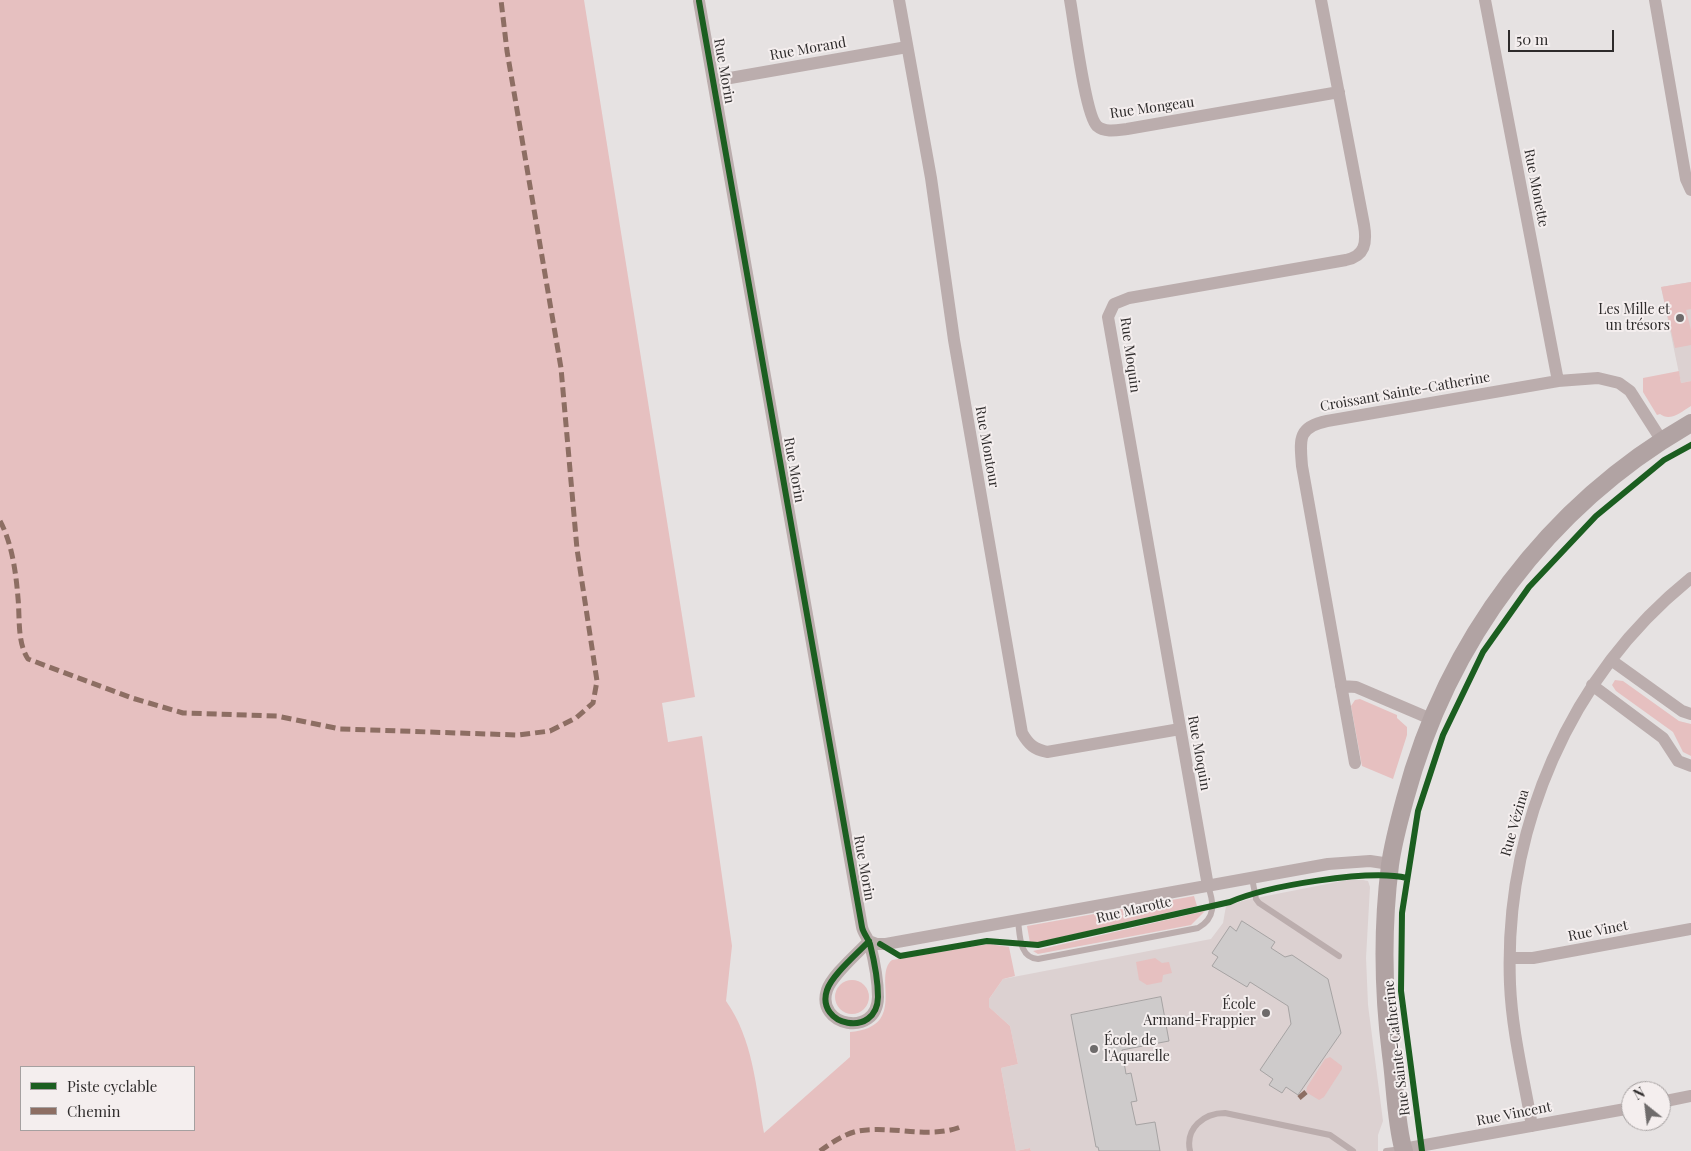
<!DOCTYPE html>
<html>
<head>
<meta charset="utf-8">
<style>
  body { margin:0 }
  #map { position:relative; width:1691px; height:1151px; overflow:hidden; background:#e6e2e2; font-family:"Playfair Display",serif }
  canvas { display:block }
  .legend { position:absolute; left:20px; top:1066px; width:175px; height:65px; box-sizing:border-box; background:#f4eeee; border:1px solid #a5a0a0; margin:0; padding:6px 9px; list-style:none; font-size:15px; color:#2e2b2b }
  .legend li { display:flex; align-items:center; gap:10px; height:25px }
  .legend b { width:25px; border:1px solid #a5a0a0 }
  .north { position:absolute; left:1621px; top:1081px; width:50px; height:50px; box-sizing:border-box; background:#f4eeee; border:1px solid #a5a0a0; border-radius:50%; rotate:331deg; font-size:14px; font-weight:700; line-height:20px; text-align:center; color:#2e2b2b }
  .north::after { content:''; display:block; margin:auto; width:18px; height:22px; background:#6e6b6b; clip-path:polygon(50% 0,100% 100%,50% 72%,0 100%) }
  .scale { position:absolute; left:1508px; top:30px; width:106px; height:22px; box-sizing:border-box; border:2px solid #2e2b2b; border-top:0; padding-left:6px; font-size:15px; line-height:18px; white-space:nowrap; color:#2e2b2b; -webkit-text-stroke:4px #f4eeee; paint-order:stroke }
</style>
</head>
<body>
<div id="map">
<canvas width="1691" height="1151"></canvas>
<ul class="legend">
<li><b style="height:6px;background:#1b5e20"></b>Piste cyclable</li>
<li><b style="height:6px;background:#8d6e63"></b>Chemin</li>
</ul>
<div class="north">N</div>
<div class="scale">50 m</div>
</div>
<script>
const c = document.querySelector('canvas').getContext('2d');
c.lineJoin = 'round';
function fillPath(path, color) { c.fillStyle = color; c.fill(path, 'evenodd'); }
function trace(path, color, width, dash) { c.strokeStyle = color; c.lineWidth = width; c.lineCap = dash ? 'butt' : 'round'; c.setLineDash(dash || []); c.stroke(path); }
function drawText(font, color, halo, rows, align = 'center') {
  c.font = font + ' "Playfair Display",serif'; c.lineWidth = 4; c.setLineDash([]); c.textBaseline = 'middle'; c.strokeStyle = halo; c.fillStyle = color; for (const [text, x, y, turn = 0] of rows) {
    c.save(); c.translate(x, y); c.rotate((+turn || 0) * Math.PI / 180); c.textAlign = isNaN(turn) ? turn : align; if (halo) c.strokeText(text, 0, 0); c.fillText(text, 0, 0); c.restore();
  }
}
fillPath(new Path2D(`
  M1691,282v99l-10,2 -20,-96z
  M1347,880h16l5,1 2,6 -4,71 2,47 15,116 -5,14v16h-347l-1,-3 -14,3 -15,-83 17,-4 -8,-38 -21,-19v-8l14,-20 208,-40 12,-16 3,-17 20,-6z`), '#dcd1d1');
fillPath(new Path2D(`
  M0,0h584l111,697 -33,6 6,39 34,-6 30,210 -6,55c27,38 30,86 38,132l86,-76v-25c59,-5 22,-56 42,-72l97,-16 20,3 6,29 -12,3 -14,20v8l21,19 8,38 -17,4 15,83 14,-3 1,3h-1031zM21,1067h173v63h-173z
  M1691,282v27l-5,1 5,20v15l-16,3 -14,-61z
  M1679,371l2,12 10,-2v25c-10,6 -21,16 -31,8l-3,1 -14,-23v-14z
  M1615,680l8,1 56,40 12,3v32l-8,-4 -10,-20 -57,-41 -4,-6z
  M1360,699l37,16v3l10,9v8l-14,44 -31,-13 -11,-60 4,-6z
  M1194,896l3,10 -162,37h-5l-3,-17z
  M1205,911l-14,14 -153,29 -5,-3z
  M1155,958l7,5 7,-1 3,11 -9,2 -1,7 -15,3 -8,-5 -3,-18z
  M835 997a17 17 0 1 1 34 0a17 17 0 1 1-34 0Z
  M1330,1057l12,9v3l-18,28 -5,3 -13,-8 1,-5 18,-28z`), '#e6c0c0');
const building = new Path2D(`
  M1242,921l33,21 -4,6 14,9 7,-2 36,24 13,54 -43,62 -12,-8 -4,6 -13,-8 4,-6 -13,-9 31,-46 -3,-18 -38,-24 -3,5 -35,-21 6,-9 -6,-4 18,-27 6,5z
  M1161,997l8,44 -47,9 4,24 5,-1 6,28 -6,1 5,23 19,-3 5,29h-61l-1,-4h-2l-25,-132z`);
fillPath(building, '#cecbcb');
trace(building, '#a6a3a3', 1);
trace(new Path2D(`
  M1252,878l4,21 3,4 80,53
  M1018,921c2,14 1,37 20,38l160,-31c18,-10 16,-25 10,-42
  M1190,1151c-5,-23 14,-38 35,-38l105,22 23,16
  M1386,1151l16,-2`), '#bbadad', 6);
trace(new Path2D(`
  M899,0l32,178 23,162 68,393c7,12 12,16 25,19l133,-23
  M1070,0c4,21 15,115 27,126 8,7 21,4 30,3l212,-37
  M1485,0l73,381
  M1655,0l31,179 5,11
  M699,1l163,926c1,6 6,11 8,17 4,16 8,36 8,53 -1,42 -63,29 -51,-7 5,-15 30,-36 42,-49
  M713,81l194,-34
  M1611,660l71,51 9,3
  M1592,685l71,53 15,23 13,5
  M1341,686l15,1 75,32
  M1355,763l-53,-297c-2,-26 -5,-39 25,-45l231,-40 40,-3 21,5 11,8 32,50
  M1208,886l-100,-569 6,-13 15,-6 217,-38c19,-4 21,-17 18,-35l-43,-225
  M869,941l8,3h9l442,-80 42,-3 20,3
  M1510,958h23l158,-29
  M1661,1102l30,-6
  M1532,1126c-8,-47 -20,-94 -22,-142 -6,-155 59,-308 181,-406
  M1403,1149l228,-41`), '#bbadad', 12);
trace(new Path2D(`
  M1404,1151c-8,-24 -9,-69 -13,-96 -8,-63 -9,-126 -1,-190 3,-22 9,-44 15,-66 42,-158 143,-294 286,-376`), '#b1a3a3', 18);
trace(new Path2D(`
  M0,521c12,22 16,52 18,77 2,20 -1,44 10,61l104,39 51,15 94,3 63,13 178,6 32,-4 26,-13 17,-15 4,-22 -20,-132 -16,-181 -54,-317 -6,-51
  M1299,1098l7,-6
  M820,1151c11,-8 24,-17 38,-20 35,-6 72,9 105,-5`), '#8d6e63', 5, [10, 5]);
trace(new Path2D(`
  M699,1l163,926c1,6 6,11 8,17 4,16 8,36 8,53 -1,42 -63,29 -51,-7 5,-15 30,-36 42,-49
  M880,944l20,12 87,-15 51,4 192,-43c36,-16 139,-33 177,-24
  M1422,1151l-21,-160 1,-78 16,-102 25,-76 40,-83 46,-65 67,-71 68,-56 27,-15`), '#1b5e20', 6);
for (const [x, y, r, color] of [
  [1680,318,5,"#6e6b6b"],
  [1266,1013,5,"#6e6b6b"],
  [1094,1049,5,"#6e6b6b"]
]) { const dot = new Path2D(); dot.arc(x, y, r, 0, 2 * Math.PI); c.fillStyle = color; c.fill(dot); trace(dot, '#f4eeee', 2); }
drawText('14px', '#2e2b2b', '#f4eeee', [
  ["Rue Morand",808,49,-10],
  ["Rue Morin",724,71,80],
  ["Rue Mongeau",1152,108,-8],
  ["Rue Monette",1536,188,79],
  ["Rue Moquin",1130,355,82],
  ["Croissant Sainte-Catherine",1405,392,-10],
  ["Rue Montour",987,447,80],
  ["Rue Morin",794,470,80],
  ["Rue Moquin",1199,753,80],
  ["Rue Vézina",1515,823,-74],
  ["Rue Morin",864,868,80],
  ["Rue Marotte",1134,910,-13],
  ["Rue Vinet",1598,931,-11],
  ["Rue Sainte-Catherine",1397,1048,-97],
  ["Rue Vincent",1514,1114,-11]
]);
drawText('14px', '#2e2b2b', '#f4eeee', [
  ["Les Mille et",1670,310],
  ["un trésors",1670,326],
  ["École",1256,1005],
  ["Armand-Frappier",1256,1021],
  ["École de",1104,1041,"left"],
  ["l'Aquarelle",1104,1057,"left"]
], 'right');
</script>
</body>
</html>
